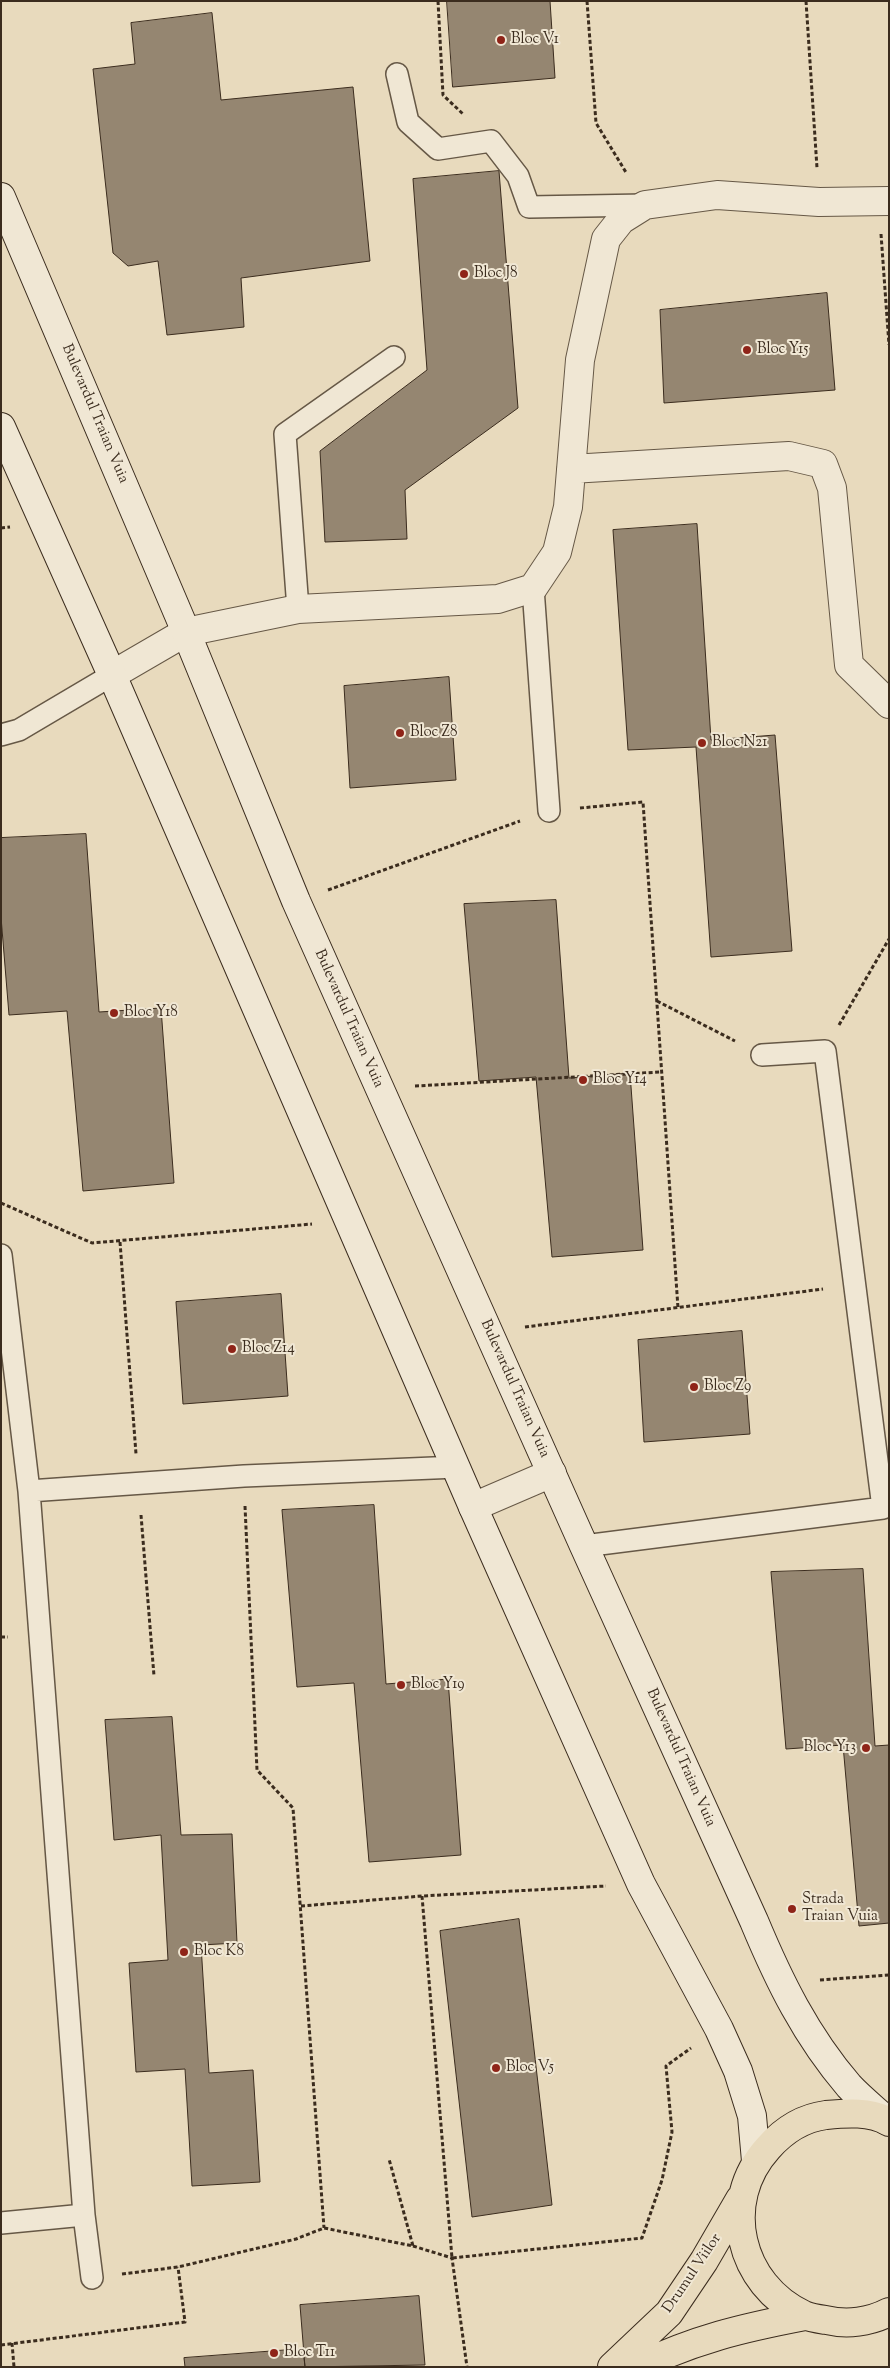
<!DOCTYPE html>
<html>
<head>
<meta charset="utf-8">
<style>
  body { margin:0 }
  #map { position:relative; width:890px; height:2368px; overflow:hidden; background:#e8dabd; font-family:"Sorts Mill Goudy",serif }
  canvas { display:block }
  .frame { position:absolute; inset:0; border:2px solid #3b2c1e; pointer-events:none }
</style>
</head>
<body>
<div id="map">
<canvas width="890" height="2368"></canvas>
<div class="frame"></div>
</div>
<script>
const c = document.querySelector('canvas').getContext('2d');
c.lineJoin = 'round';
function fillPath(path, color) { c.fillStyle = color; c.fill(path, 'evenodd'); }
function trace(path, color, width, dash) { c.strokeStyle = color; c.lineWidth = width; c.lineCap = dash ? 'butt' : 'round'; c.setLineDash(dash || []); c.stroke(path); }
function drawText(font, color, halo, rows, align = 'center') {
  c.font = font + ' "Sorts Mill Goudy",serif'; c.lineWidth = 4; c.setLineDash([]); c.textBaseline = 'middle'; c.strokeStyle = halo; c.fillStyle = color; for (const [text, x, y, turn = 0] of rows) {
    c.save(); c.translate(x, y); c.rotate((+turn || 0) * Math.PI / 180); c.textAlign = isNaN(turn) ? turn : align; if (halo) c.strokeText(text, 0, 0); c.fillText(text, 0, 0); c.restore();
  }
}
const building = new Path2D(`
  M447,1h103l5,77 -102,9z
  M212,13l9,87 132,-13 17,174 -129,17 3,49 -77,8 -9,-74 -30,5 -15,-13 -20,-184 42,-5 -4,-41z
  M499,171l19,237 -113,82 2,49 -82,3 -5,-91 107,-81 -14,-191z
  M827,293l8,97 -171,13 -4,-93z
  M697,524l14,216 64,-5 17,216 -81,6 -15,-210 -68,3 -15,-220z
  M449,677l7,103 -106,8 -6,-102z
  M86,834l13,178 62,-4 13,175 -91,8 -16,-180 -58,4 -8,-98v-79z
  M556,900l13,178 61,-5 13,177 -91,7 -16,-180 -57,4 -15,-177z
  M281,1294l7,102 -105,8 -7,-102z
  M742,1331l8,103 -106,8 -6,-102z
  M374,1505l12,179 62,-5 13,176 -92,7 -15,-179 -57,4 -15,-177z
  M863,1569l12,177 14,-1v178l-30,3 -16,-181 -57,4 -15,-177z
  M172,1717l9,118 51,-1 5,109 -36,2 8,128 44,-3 7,112 -68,4 -7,-117 -49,3 -7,-109 39,-3 -7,-125 -47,5 -9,-120z
  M519,1919l33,286 -80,12 -32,-286z
  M419,2296l6,69 -120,2 -5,-62z
  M303,2349l2,18h-120l-1,-9z`);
fillPath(building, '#958671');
trace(building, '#3b2c1e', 1);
const lane = new Path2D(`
  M397,74l11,48 30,27 53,-8 27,35 11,31 116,-2
  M533,588l16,223
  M298,609l-13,-175 109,-77
  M1,735l18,-5 93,-55
  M1,1255l28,236 55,724 8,63
  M29,1491l215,-15 213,-9
  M584,1546l299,-38 -58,-457 -63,4
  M1,2223l83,-8`);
const street = new Path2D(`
  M571,469l218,-13 34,8 9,24 17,177 40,39
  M112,675l74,-43 112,-23 200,-10 35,-11 24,-36 11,-45 12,-147 26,-121 15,-19 24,-15 72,-10 102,7 70,-1
  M473,1507l79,-34`);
const secondary = new Path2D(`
  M1,197l185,435 110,269 288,645 170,375c25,60 52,115 95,165 11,12 25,23 37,34
  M1,427l111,248 361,832 168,377 78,145 19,42 14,45 4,45`);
const highway = new Path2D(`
  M889,2122c-18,-11 -43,-9 -63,-7 -23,3 -43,16 -58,33 -49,54 -29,137 36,167 7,3 15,4 22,5 21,5 44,2 63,-8
  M612,2367l57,-54 35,-52 36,-62
  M637,2367c59,-28 105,-39 168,-51`);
trace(lane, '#665846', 24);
trace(street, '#665846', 30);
trace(secondary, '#3b2c1e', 30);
trace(highway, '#3b2c1e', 30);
trace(new Path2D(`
  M438,1l5,94 20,19
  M587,1l9,122 31,51
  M806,1l11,167
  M881,234l8,111
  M1,528l9,-1
  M580,808l63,-6 35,506
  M328,890l192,-69
  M657,1001l78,40
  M839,1025l50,-86
  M415,1086l246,-14
  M1,1203l91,40 220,-19
  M120,1242l16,212
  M525,1327l298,-38
  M245,1506l12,264 36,38 31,420
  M141,1515l13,161
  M1,1637h7
  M422,1896l30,362 190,-20 20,-58 10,-48 -6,-66 25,-18
  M301,1906l121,-10 184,-10
  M820,1980l69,-5
  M413,2246l39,12 15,109
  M122,2274l56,-7 118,-28 28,-11 89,18 -24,-87
  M12,2343l2,24
  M1,2345l184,-23 -7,-55`), '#3b2c1e', 3, [4, 2.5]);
trace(lane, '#f0e7d4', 21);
trace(street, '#f0e7d4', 28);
trace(secondary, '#f0e7d4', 28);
trace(highway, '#e8dabd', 28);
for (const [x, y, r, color] of [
  [501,40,5,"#8f2418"],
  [464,274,5,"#8f2418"],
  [747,350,5,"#8f2418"],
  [400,733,5,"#8f2418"],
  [702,743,5,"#8f2418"],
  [114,1013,5,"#8f2418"],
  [583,1080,5,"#8f2418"],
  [232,1349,5,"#8f2418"],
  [694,1387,5,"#8f2418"],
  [401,1685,5,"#8f2418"],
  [866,1748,5,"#8f2418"],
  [792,1909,5,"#8f2418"],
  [184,1952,5,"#8f2418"],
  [496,2068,5,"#8f2418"],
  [274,2353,5,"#8f2418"]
]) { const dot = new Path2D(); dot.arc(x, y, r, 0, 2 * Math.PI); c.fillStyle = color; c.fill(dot); trace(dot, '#f0e7d4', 2); }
drawText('15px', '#3b2c1e', '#f0e7d4', [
  ["Bloc V1",511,40],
  ["Bloc J8",474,274],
  ["Bloc Y15",757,350],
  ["Bloc Z8",410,733],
  ["Bloc N21",712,743],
  ["Bloc Y18",124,1013],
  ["Bloc Y14",593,1080],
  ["Bloc Z14",242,1349],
  ["Bloc Z9",704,1387],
  ["Bloc Y19",411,1685],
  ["Bloc Y13",856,1748,"right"],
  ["Strada",802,1900],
  ["Traian Vuia",802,1917],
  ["Bloc K8",194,1952],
  ["Bloc V5",506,2068],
  ["Bloc T11",284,2353]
], 'left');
drawText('15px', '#3b2c1e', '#f0e7d4', [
  ["Bulevardul Traian Vuia",94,414,67],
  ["Bulevardul Traian Vuia",348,1019,66],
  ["Bulevardul Traian Vuia",514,1389,66],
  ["Bulevardul Traian Vuia",680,1758,66],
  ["Drumul Viilor",693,2274,-56]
]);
</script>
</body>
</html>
